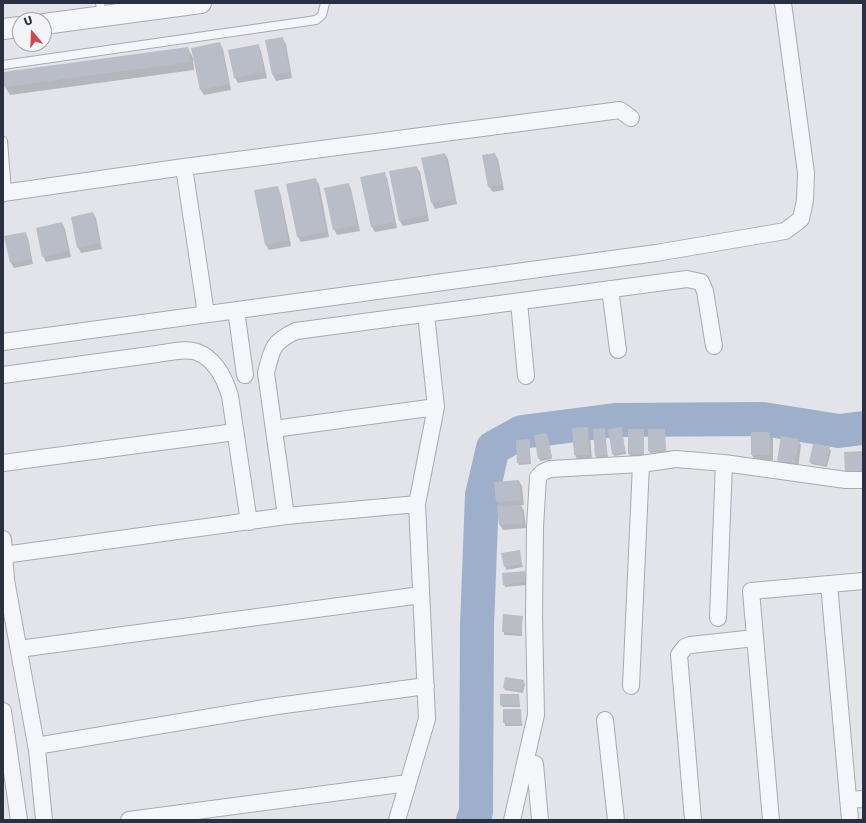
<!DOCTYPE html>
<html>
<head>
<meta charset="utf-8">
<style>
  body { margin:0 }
  #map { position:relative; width:866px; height:823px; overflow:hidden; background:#e2e4ea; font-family:"DejaVu Sans",sans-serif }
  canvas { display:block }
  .frame { position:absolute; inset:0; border:4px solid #2a3042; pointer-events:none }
  .north { position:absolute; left:12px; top:12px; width:40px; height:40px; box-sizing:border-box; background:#f2f4f8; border:1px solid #a2a6af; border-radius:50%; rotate:341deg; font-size:11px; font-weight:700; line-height:16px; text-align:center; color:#2a3042 }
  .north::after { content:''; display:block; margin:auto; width:14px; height:18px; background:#cf484f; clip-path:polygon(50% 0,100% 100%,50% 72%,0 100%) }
</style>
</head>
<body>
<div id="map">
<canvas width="866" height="823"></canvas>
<div class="frame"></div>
<div class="north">U</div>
</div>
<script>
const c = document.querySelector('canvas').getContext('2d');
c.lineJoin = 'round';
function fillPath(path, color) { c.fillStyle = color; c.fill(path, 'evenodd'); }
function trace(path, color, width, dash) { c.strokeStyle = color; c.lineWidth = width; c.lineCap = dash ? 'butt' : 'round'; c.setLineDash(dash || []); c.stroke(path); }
fillPath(new Path2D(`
  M282,38l4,6 6,34 -16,3 -3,-6 -7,-34z
  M220,43l3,6 8,41 -27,5 -3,-5z
  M258,45l3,6 6,27 -29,5 -3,-5 -5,-27z
  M188,48l5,10 1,12 -184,25 -5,-8 -2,-14z
  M445,154l3,5 9,45 -22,5 -3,-6 -10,-45z
  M495,154l3,5 6,31 -11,2 -4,-5 -6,-31z
  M416,167l4,5 9,49 -26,5 -3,-5z
  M384,173l3,5 10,50 -22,4 -3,-5z
  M315,179l4,5 10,53 -28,5 -3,-5 -10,-53z
  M348,184l3,5 9,42 -23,4 -3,-6z
  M277,187l3,5 11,54 -22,4 -3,-5z
  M93,213l3,5 6,31 -21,4 -3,-6z
  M62,223l3,6 6,28 -25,5 -3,-6z
  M25,233l3,5 5,26 -19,4 -3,-5z
  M587,428l3,6 2,26 -14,1 -3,-6 -2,-26z
  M621,428l5,26 -12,2 -1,-2z
  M604,429l4,28 -11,1 -1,-2z
  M643,430l1,26h-14l-1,-3z
  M664,430l2,22 -16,1 -1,-3z
  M769,433l4,5v22h-18l-3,-5z
  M547,434l5,25 -12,2 -5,-25z
  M529,440l2,24 -12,1 -1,-2z
  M798,440l3,5 -3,24 -17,-3 -3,-5z
  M829,448l2,3 -4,16 -16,-3 -1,-3z
  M519,481l3,5 2,19h-3l3,6 2,17 -23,2 -3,-5v-17l-3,-6 -2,-19z
  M519,552l4,15 -17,3 -3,-16z
  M525,572l2,13 -22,2 -1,-3z
  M504,616l18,1v19l-18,-1z
  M523,681l2,3 -2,9 -18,-3 -1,-2z
  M519,695l1,12h-18l-1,-2z
  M504,710h17l1,16h-17z`), '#0003');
trace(new Path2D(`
  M473,820l3,-8 1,-186 5,-131 11,-47 29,-16 93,-12 148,-1 76,12 24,-3`), '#9dafca', 34);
fillPath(new Path2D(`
  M283,37l7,35 -18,3 -7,-35z
  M220,42l9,42 -29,6 -9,-42z
  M259,44l5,28 -30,6 -6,-28z
  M188,47l2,15 -186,25 -1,-15z
  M445,153l9,46 -23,4 -10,-45z
  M495,153l7,31 -14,3 -6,-32z
  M417,166l10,49 -28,6 -10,-50z
  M385,172l10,50 -24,5 -11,-50z
  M316,178l10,54 -29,5 -11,-53z
  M349,183l8,42 -24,5 -9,-42z
  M278,186l10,54 -23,5 -11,-55z
  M93,212l7,31 -23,5 -6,-31z
  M62,222l6,29 -26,6 -6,-29z
  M26,232l5,27 -21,4 -6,-27z
  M588,427l1,28h-15l-2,-27z
  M622,427l3,25 -13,2 -4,-25z
  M605,428l2,27 -12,1 -2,-27z
  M628,429h16v24l-16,1z
  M648,429h17l1,21 -18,1z
  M751,432h19v23h-19z
  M547,433l5,24 -14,2 -4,-24z
  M781,436l18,3 -4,24 -18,-2z
  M530,439v23l-13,1 -1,-23z
  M813,444l17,3 -4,18 -17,-3z
  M863,451v21l-18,1 -1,-21z
  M519,480l2,20 -25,2 -2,-20z
  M521,505l2,18 -24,2 -2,-18z
  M520,550l2,14 -18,3 -3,-14z
  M525,571l1,11 -23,3 -1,-12z
  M503,614l20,2 -2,18 -19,-2z
  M505,677l19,3 -2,11 -19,-3z
  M500,694h19v11h-19z
  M503,709h18v15l-18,-1z`), '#b9bdc7');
const service = new Path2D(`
  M100,3l2,13
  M3,65l313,-45 6,-5 3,-12
  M3,141l4,51`);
const minor = new Path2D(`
  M184,167l22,147
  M3,193l181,-26 436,-57 11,8
  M610,289l8,61
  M519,302l7,74
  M236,310l9,65
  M3,342l653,-89 129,-22 16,-12 4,-19 1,-27 -23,-170
  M3,375l154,-21c12,-2 29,-6 40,-2 18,7 28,27 33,44l19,126
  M274,429l162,-22
  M3,463l232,-31
  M286,516l-20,-143c6,-24 6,-31 30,-42l391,-52 14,3 4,9 9,55
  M3,539l3,41 31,170 7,70
  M4,555l282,-39 131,-12
  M829,584l21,236
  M718,618l6,-155
  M19,649l402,-54
  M631,686l10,-222
  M3,711l16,109
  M605,720l11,100
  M36,746l241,-40 149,-20
  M535,764l5,56
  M848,800l15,-1
  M129,820l279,-37
  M397,820l30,-101 -10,-215 19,-97 -10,-93
  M512,820l24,-105 -2,-99 1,-89 3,-50 5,-5 7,-3 91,-5 35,-5 48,4 122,17h17
  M693,820l-14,-165 6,-8 5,-2 65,-7
  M771,820l-20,-229 112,-10`);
const tertiary = new Path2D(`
  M44,24l157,-21
  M3,29l17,-2`);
trace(service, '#a7aab4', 10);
trace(minor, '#a7aab4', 18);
trace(tertiary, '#a7aab4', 22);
trace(service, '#f5f6f9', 8);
trace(minor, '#f5f6f9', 16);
trace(tertiary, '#f5f6f9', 20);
</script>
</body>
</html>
